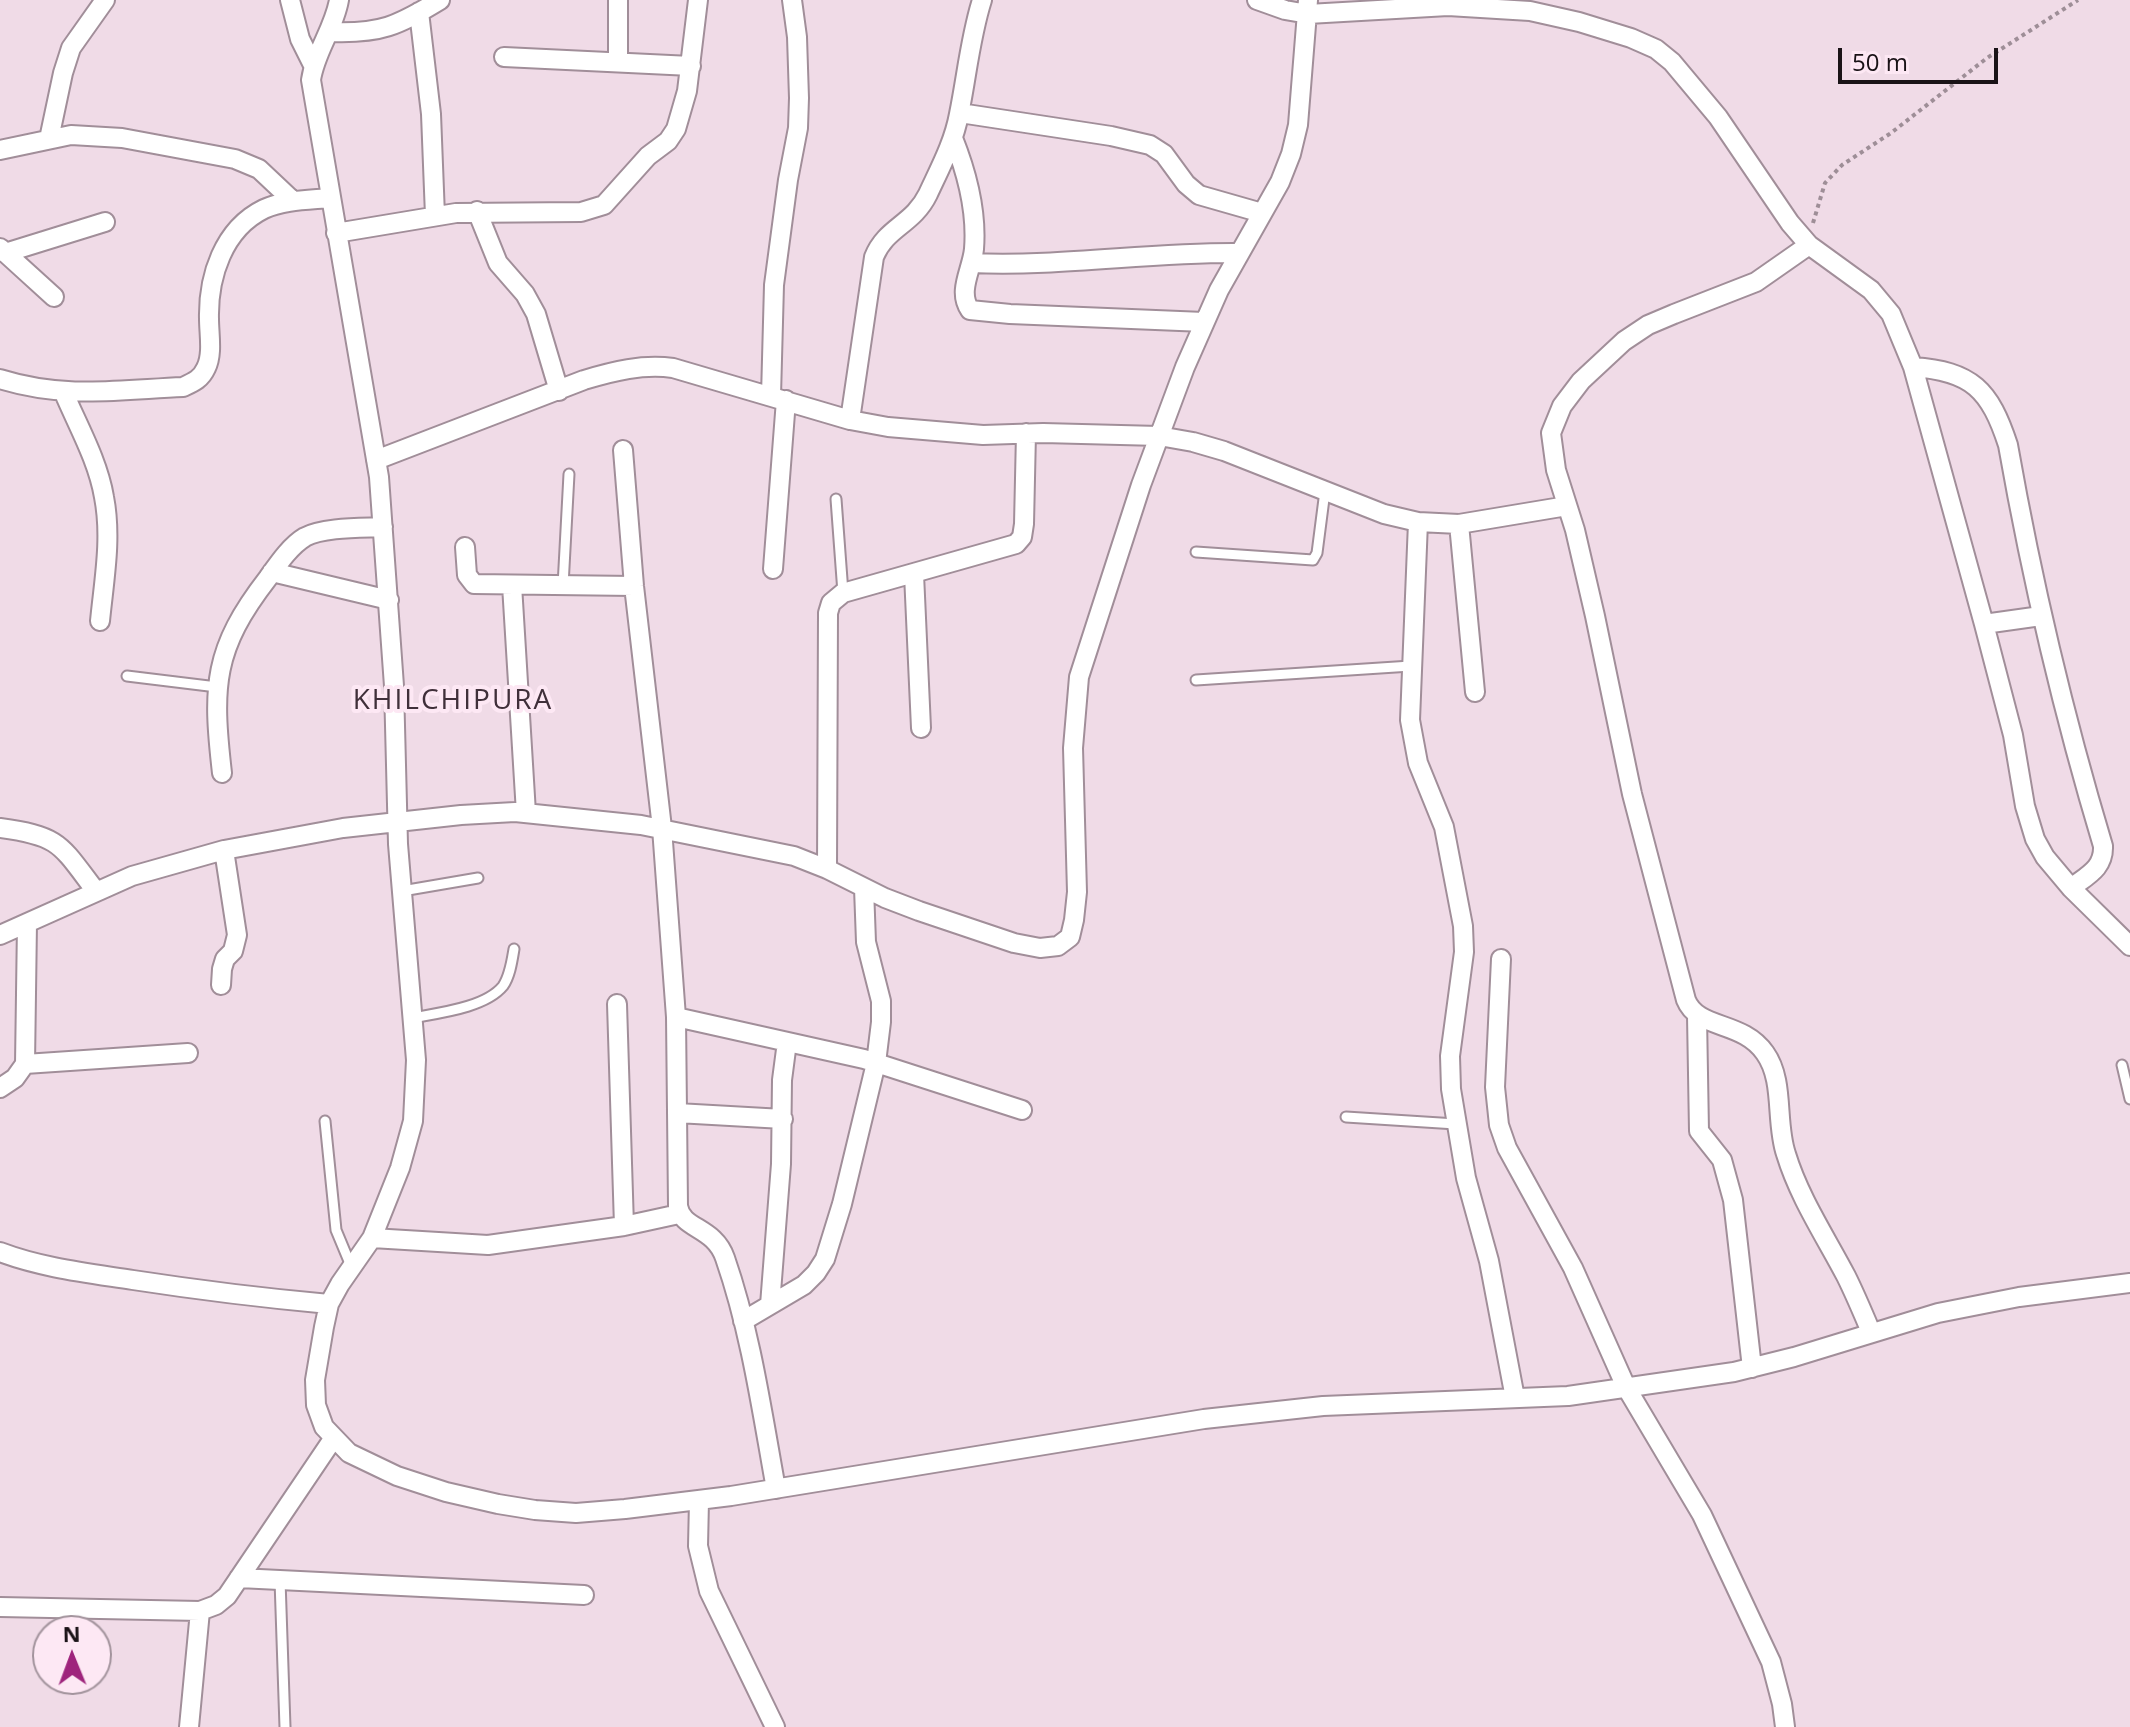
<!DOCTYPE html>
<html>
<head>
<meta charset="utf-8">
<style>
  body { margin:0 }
  #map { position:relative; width:2130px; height:1727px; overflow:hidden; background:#f0dbe7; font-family:"Open Sans",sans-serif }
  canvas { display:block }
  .north { position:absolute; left:32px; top:1615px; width:80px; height:80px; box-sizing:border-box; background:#fde8f4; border:2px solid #a2939c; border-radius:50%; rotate:359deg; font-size:22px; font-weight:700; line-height:32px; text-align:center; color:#1a1317 }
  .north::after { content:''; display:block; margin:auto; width:28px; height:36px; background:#9e247c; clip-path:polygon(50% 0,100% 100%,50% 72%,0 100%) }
  .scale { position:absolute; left:1838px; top:48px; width:160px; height:36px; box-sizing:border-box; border:4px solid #1a1317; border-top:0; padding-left:10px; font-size:24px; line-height:28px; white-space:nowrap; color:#1a1317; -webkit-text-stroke:6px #fde8f4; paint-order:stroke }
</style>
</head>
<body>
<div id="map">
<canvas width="2130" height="1727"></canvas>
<div class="north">N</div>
<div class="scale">50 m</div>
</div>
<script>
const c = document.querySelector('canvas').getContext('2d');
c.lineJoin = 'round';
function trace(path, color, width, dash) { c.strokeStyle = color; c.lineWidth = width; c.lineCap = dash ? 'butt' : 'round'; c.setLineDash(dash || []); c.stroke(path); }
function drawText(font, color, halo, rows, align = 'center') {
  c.font = font + ' "Open Sans",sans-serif'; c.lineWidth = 8; c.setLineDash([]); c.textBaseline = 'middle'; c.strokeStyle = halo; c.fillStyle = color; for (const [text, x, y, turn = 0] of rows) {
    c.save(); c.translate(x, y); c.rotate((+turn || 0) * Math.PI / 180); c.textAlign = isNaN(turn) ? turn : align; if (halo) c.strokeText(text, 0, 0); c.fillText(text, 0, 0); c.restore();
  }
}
const service = new Path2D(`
  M836,499l7,94
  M1196,552l117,8 4,-7 8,-62
  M563,586l6,-112
  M127,676l90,11
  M1196,680l215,-14
  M402,891l76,-13
  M412,1018c26,-5 73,-10 91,-32 7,-10 9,-25 11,-37
  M2122,1065l8,34
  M1346,1117l110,7
  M325,1121l11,109 15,36
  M280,1580l5,147`);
const minor = new Path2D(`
  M290,0l10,39 13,26
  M339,0c-5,29 -24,52 -28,80l68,397 15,209 4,158 18,216 -3,61 -13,47 -28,70 -32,46 -11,20 -5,23 -9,53 1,25 8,22 25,26 48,23 49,16 52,12 37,6 41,3 49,-4 106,-13 473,-77 119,-13 245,-10 166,-24 60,-15 144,-44 81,-16 111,-14
  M1257,0l28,10 23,4 140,-8 82,5 49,11 52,16 25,11 16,13 46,55 72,106 19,22 62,45 20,24 22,53 71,257 29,111 12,71 10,33 10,18 26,31 59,58
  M419,12l12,102 4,102
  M330,32c51,2 67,-6 110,-32
  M504,57l187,9
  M618,61v-61
  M960,113l151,23 39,9 14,9 22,30 13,11 63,18
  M953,138c14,35 24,74 21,111 -2,21 -17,42 -4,61l40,4 194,8
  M49,139l14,-66 8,-25 34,-48
  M0,150l71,-15 51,3 113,21 24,10 34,32
  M477,211l21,52 27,31 11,20 23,77
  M336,233l120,-20 125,-1 23,-7 44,-49 20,-15 8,-12 11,-38 11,-91
  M1809,245l-53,37 -82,32 -26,11 -24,16 -43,40 -19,25 -11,27 5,37 19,60 20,86 37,178 54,206c12,30 56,20 79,53 20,28 10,69 21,101 13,43 39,82 60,122 9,18 17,37 25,56
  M0,248l54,49
  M5,253l100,-31
  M971,263c90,4 179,-11 268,-10
  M1913,367c59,4 77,23 95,78 24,136 55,268 95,401 1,22 -15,29 -32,42
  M0,379c64,20 118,11 183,8 11,-5 18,-8 23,-19 7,-14 3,-34 3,-49 -1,-42 14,-90 55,-110 19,-9 45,-9 66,-11
  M64,393c14,33 34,68 40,104 8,41 0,83 -4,124
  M771,396l3,-111 14,-105 10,-52 1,-30 -2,-61 -5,-37
  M850,420l24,-163c12,-30 39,-32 54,-63 12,-26 26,-52 31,-80 8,-39 11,-76 23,-114
  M623,450l11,136 28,242 14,189 2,189c4,24 36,20 47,52 26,75 37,154 51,231
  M376,460l208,-80c30,-9 58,-16 89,-12l177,52 38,7 95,8 60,-2 116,3 34,6 31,9 160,63 34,8 41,2 108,-18
  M1418,522l-8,198 8,43 26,64 19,99 1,26 -14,104 1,33 15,89 23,83 26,137
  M1459,524l16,168
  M465,547l2,28 7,9 160,2
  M773,569l13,-169
  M272,572l117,28
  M914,574l7,154
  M512,585l14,228
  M1984,624l57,-8
  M222,773c-10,-87 -9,-124 46,-195 10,-14 22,-32 37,-41 18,-10 57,-9 78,-10
  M0,828c60,8 60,16 95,62
  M827,869l1,-256 3,-10 12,-10 173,-49 6,-7 2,-13 2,-91
  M0,935l132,-59 92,-26 119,-22 118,-13 54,-3 126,13 153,31 33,13 58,29 34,13 95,32 26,5 18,-2 12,-9 4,-17 3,-28 -4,-144 6,-71 62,-192 44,-118 34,-77 61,-108 11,-28 7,-29 10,-125
  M1501,959l-6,128 4,38 8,23 66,120 53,119 76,128 69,147 11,42 3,23
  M221,985l1,-16 3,-10 8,-8 4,-16 -13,-85
  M617,1004l7,222
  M1697,1016l2,115 23,29 11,40 19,168
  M676,1017l188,42 158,51
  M25,1064l163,-11
  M0,1088l15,-10 10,-14 2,-141
  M677,1113l106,6
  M372,1238l116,7 136,-19 55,-12
  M0,1252c42,16 88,21 133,28 65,10 130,18 196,24
  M770,1305l11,-141 1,-84 5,-38
  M743,1321l61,-36 12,-12 9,-14 17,-55 34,-141 5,-41v-21l-15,-59 -2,-54
  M699,1501l-1,45 11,45 66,136
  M239,1578l345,17
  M0,1607l200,4 16,-6 11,-9 106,-157
  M189,1727l11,-116`);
trace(service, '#a18e99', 13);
trace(minor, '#a18e99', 22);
trace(new Path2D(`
  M1813,223l12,-40 17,-18 49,-32 96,-75 91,-58`), '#9e8e97', 4, [4, 4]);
trace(service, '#fff', 9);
trace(minor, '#fff', 18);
c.letterSpacing = '2px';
drawText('28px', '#40303a', '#fde8f4', [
  ["KHILCHIPURA",453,701]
]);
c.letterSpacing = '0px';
</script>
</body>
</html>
